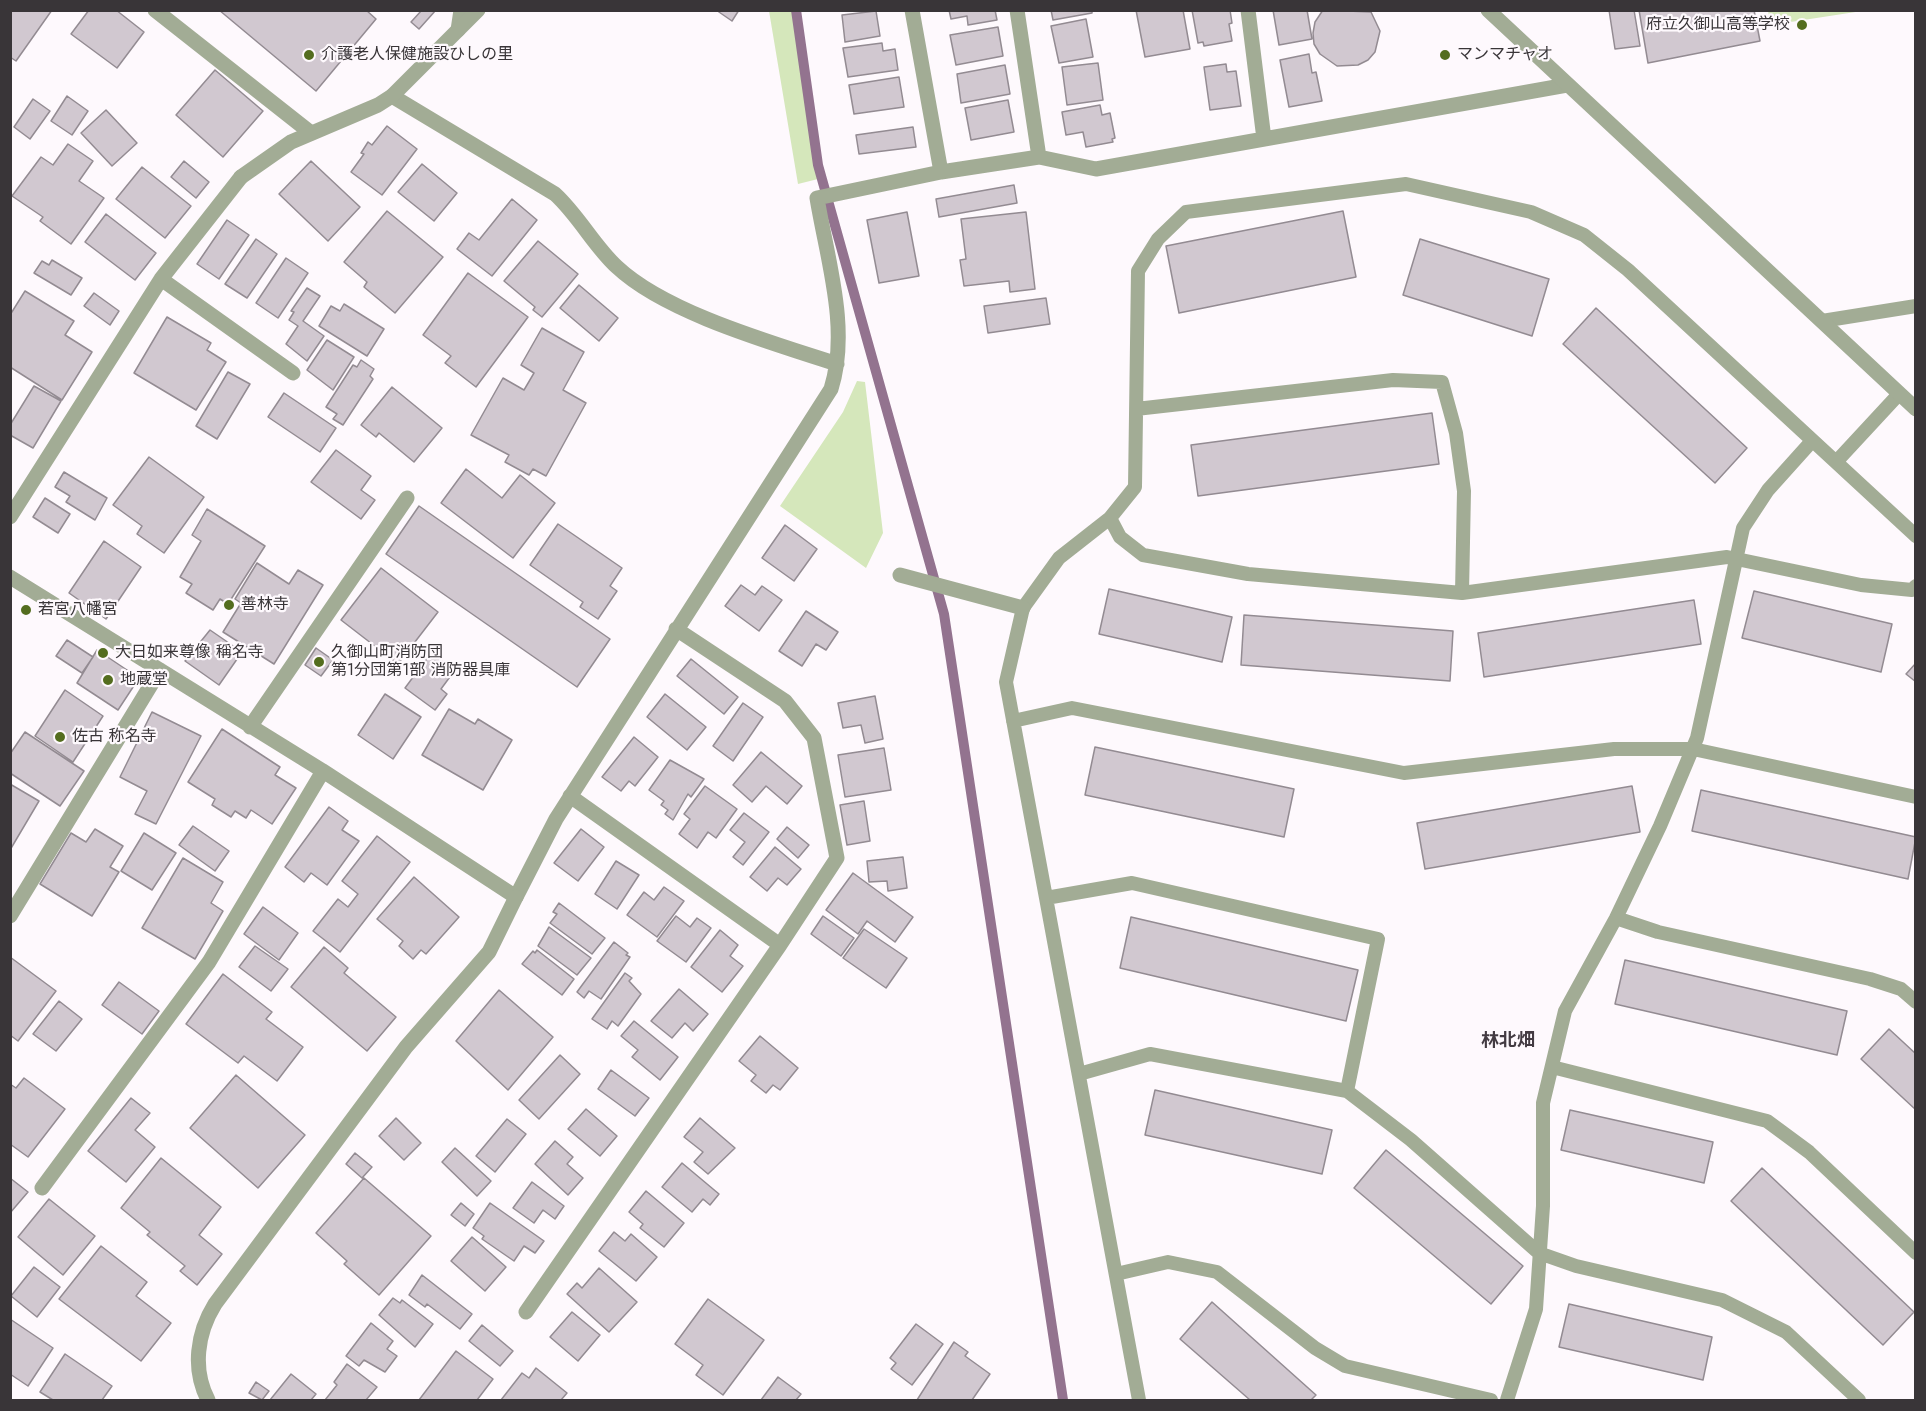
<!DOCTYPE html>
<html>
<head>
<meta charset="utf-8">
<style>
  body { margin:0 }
  #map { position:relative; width:1926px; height:1411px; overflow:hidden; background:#fef9fd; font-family:Jost,sans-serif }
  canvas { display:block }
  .frame { position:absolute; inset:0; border:12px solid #393538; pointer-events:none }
</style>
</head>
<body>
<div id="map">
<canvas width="1926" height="1411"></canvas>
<div class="frame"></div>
</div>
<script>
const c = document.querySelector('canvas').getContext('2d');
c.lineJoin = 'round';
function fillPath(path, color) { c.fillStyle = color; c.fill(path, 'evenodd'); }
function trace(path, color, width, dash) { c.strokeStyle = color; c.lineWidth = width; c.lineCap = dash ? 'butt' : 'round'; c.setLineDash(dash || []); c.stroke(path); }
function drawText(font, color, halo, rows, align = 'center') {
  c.font = font + ' Jost,"Noto Sans JP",sans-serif'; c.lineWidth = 4.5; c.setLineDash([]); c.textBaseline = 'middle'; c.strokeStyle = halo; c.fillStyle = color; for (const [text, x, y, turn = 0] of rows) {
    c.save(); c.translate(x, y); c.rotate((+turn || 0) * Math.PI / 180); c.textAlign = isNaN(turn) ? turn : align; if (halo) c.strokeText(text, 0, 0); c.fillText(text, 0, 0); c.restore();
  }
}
fillPath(new Path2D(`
  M769,11h23l26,168 -20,5z
  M1768,11v-1l94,1 -91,14z
  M857,381l8,1 18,151 -17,35 -86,-62 63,-94z`), '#d5e7bb');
trace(new Path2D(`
  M796,10l22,155 126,449 119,786`), '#93738f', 10);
const building = new Path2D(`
  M10,10h42l-36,51 -6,-4z
  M89,10h27l28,22 -27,36 -46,-34z
  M219,10h147l10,9 -60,72z
  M422,10h14l-17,19 -8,-7z
  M716,10h23l-7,11z
  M949,10h46l2,10 -29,5 -1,-9 -16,3z
  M1051,10h41v3l-39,7z
  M1136,10h47l7,39 -45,8z
  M1192,10h38l2,13 -3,1 3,17 -28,5 -1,-4 -5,1z
  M1273,10h34l5,29 -33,6z
  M1323,10l48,2 9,19 -5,21 -7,8 -10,5 -21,1 -17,-12 -6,-10 -1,-11 2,-11z
  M1609,10h25l6,36 -25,3z
  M1639,10h115l6,31 -112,22z
  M876,11l4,25 -35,6 -3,-27z
  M1086,19l7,38 -34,6 -8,-37z
  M998,27l5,29 -47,9 -6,-30z
  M882,43l1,8 12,-2 3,21 -50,7 -5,-29z
  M1309,54l3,19 4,-1 6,29 -33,6 -9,-47z
  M1098,63l5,37 -36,5 -5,-38z
  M1226,64l1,8 9,-1 5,35 -31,4 -6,-43z
  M1005,65l5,29 -49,9 -4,-29z
  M215,70l48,41 -40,46 -47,-42z
  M899,77l5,30 -50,7 -5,-29z
  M67,96l21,15 -16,24 -21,-14z
  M33,99l17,12 -20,28 -16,-12z
  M1008,100l6,32 -43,8 -6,-32z
  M1100,105l2,10 8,-2 5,25 -3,1 1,3 -27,5 -3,-15 -17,3 -4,-23z
  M106,110l31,33 -25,23 -31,-33z
  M387,126l30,23 -35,46 -31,-23 13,-18 -3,-1 7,-11 4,3z
  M913,127l3,20 -57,7 -3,-19z
  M68,144l25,17 -14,20 25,17 -33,46 -31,-23 3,-4 -31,-21 29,-39 12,8z
  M184,161l25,21 -13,16 -25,-21z
  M311,161l49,46 -32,34 -49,-47z
  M422,164l35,29 -23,28 -36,-29z
  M142,167l49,39 -26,32 -49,-39z
  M1014,185l3,18 -78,14 -3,-18z
  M512,199l25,21 -45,56 -35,-27 12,-16 10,7z
  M387,211l56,46 -48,56 -31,-26 3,-5 -23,-20z
  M1343,211l13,66 -177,36 -13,-67z
  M907,212l12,64 -40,7 -12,-63z
  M1026,212l9,77 -25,3 -1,-11 -45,5 -4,-26 6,-1 -5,-40z
  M106,214l50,39 -21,27 -50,-38z
  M227,220l22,15 -30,44 -22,-15z
  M256,239l21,15 -30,44 -22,-14z
  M1420,239l129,40 -17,57 -129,-41z
  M538,241l40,33 -36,43 -9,-7 2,-3 -31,-26z
  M286,258l22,15 -30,45 -22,-15z
  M52,260l30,18 -11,17 -37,-22 8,-12 7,4z
  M468,273l60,44 -52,70 -31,-24 6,-7 -28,-21z
  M579,285l39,33 -19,23 -39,-33z
  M307,288l13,8 -17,25 21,15 -17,25 -21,-17 12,-18 -9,-6 5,-8 -3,-1z
  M25,291l49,30 -9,14 27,17 -30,48 -52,-33v-52z
  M94,293l25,18 -9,14 -26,-19z
  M1046,298l4,26 -62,9 -4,-27z
  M344,304l40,25 -17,27 -48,-30 12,-20 9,5z
  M1596,308l151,140 -32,35 -152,-139z
  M167,317l44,26 -4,7 19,12 -30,48 -62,-37z
  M542,328l42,24 -21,38 23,13 -40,73 -13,-7 -4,6 -24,-13 4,-7 -38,-20 32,-57 21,12 10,-17 -13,-8z
  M327,340l27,17 -21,33 -26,-20z
  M361,360l13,9 -4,7 3,3 -30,46 -10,-6 4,-5 -11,-7 27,-42 4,2z
  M228,372l22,12 -33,55 -21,-13z
  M34,386l27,15 -28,47 -23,-13v-10z
  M392,387l50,41 -28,34 -35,-29 -3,4 -15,-12z
  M284,393l52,35 -16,24 -52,-35z
  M1432,413l7,51 -241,32 -7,-51z
  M336,450l35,26 -10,14 14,10 -14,19 -50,-37z
  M149,457l55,40 -40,56 -27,-19 5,-8 -29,-21z
  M466,469l36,29 18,-23 35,28 -42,55 -72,-55z
  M64,472l43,26 -12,22 -29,-18 4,-6 -15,-9z
  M45,498l25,16 -12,19 -25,-16z
  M419,506l191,133 -33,48 -191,-133z
  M207,509l58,37 -37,58 -8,-5 -7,11 -27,-17 6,-9 -12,-7 21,-36 -9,-6z
  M558,524l64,44 -12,18 7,5 -19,28 -18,-12 3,-5 -53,-37z
  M785,525l32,24 -23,32 -32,-23z
  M104,541l37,26 -35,52 -37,-26z
  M257,563l32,21 9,-14 25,15 -49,79 -51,-32 18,-29 -6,-4z
  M381,568l57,44 -40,52 -57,-44z
  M741,585l14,10 7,-9 20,14 -23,31 -34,-25z
  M1109,589l123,28 -10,45 -123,-28z
  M1754,591l138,33 -11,48 -139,-34z
  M1694,600l7,44 -217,33 -6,-44z
  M806,611l32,21 -12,18 -10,-6 -14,22 -23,-15z
  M1244,615l209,16 -3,50 -209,-16z
  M210,630l32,22 -23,33 -34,-24z
  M67,640l26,17 -11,16 -26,-17z
  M316,648l17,12 -12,16 -16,-11z
  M97,650l42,28 -21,32 -41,-27z
  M431,653l24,17 -14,19 6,5 -12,16 -30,-22z
  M691,659l47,38 -14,17 -47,-38z
  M1916,663v19l-10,-8z
  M65,690l38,26 -30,46 -38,-26z
  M385,694l36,23 -28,42 -35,-24z
  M665,694l41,33 -19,23 -40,-33z
  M875,696l8,43 -18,4 -4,-18 -18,3 -5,-25z
  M743,703l20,14 -30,44 -20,-15z
  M449,709l26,15 3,-5 34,21 -29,50 -61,-35z
  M152,712l49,24 -45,88 -21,-10 12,-23 -27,-14z
  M222,729l58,38 -5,8 21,13 -24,36 -21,-14 -5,8 -11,-7 -4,6 -19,-12 3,-6 -27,-17z
  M25,732l59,39 -24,35 -50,-33v-19z
  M634,737l24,20 -23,29 -6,-5 -8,10 -19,-14z
  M1095,747l199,42 -10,48 -199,-42z
  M884,748l7,42 -46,7 -7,-42z
  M761,752l41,34 -15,18 -21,-18 -14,16 -19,-17z
  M670,760l34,19 -13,18 -3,-3 -15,26 -8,-6 3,-4 -7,-5 3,-4 -15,-11z
  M10,784l29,17 -29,49z
  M705,786l32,23 -21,29 -8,-6 -11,16 -18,-14 11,-15 -6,-5z
  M1632,786l8,46 -215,37 -8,-46z
  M1701,790l215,47 -8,42 -216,-48z
  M864,801l6,40 -23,4 -7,-40z
  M329,807l19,14 -6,9 17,11 -32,44 -16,-12 -7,9 -19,-15z
  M744,813l25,19 -26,33 -10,-8 12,-15 -15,-12z
  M193,826l36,25 -14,20 -36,-26z
  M787,827l22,18 -11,13 -21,-19z
  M95,829l28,17 -13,21 9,5 -27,44 -52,-32 31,-51 15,9z
  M581,829l23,18 -26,34 -24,-18z
  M144,833l32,20 -24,37 -31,-19z
  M377,836l33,26 -70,90 -27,-21 25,-32 10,8 10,-13 -16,-13z
  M775,847l26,22 -14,16 -9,-7 -11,13 -17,-14z
  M903,857l4,31 -19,3 -1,-10 -18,1 -2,-21z
  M183,858l40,24 -12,21 12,8 -28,48 -53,-31z
  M616,861l23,14 -22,34 -22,-15z
  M853,873l60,44 -18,25 -28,-21 -9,13 -32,-24z
  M414,877l45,40 -33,37 -5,-4 -8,9 -14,-13 4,-5 -26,-22z
  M664,887l20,14 -27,36 -30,-22 17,-23 10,8z
  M559,903l46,35 -13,16 -42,-31 7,-9 -4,-2z
  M263,907l35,26 -19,27 -35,-26z
  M676,916l14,11 7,-9 14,10 -25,34 -29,-21z
  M823,916l31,22 -13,18 -30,-22z
  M1131,917l227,53 -12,51 -226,-53z
  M549,927l42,31 -14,17 -39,-29z
  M864,929l43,29 -21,30 -43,-30z
  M720,930l18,15 -8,11 13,10 -21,26 -31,-25z
  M614,942l14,11 -2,2 4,2 -29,42 -12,-8 -5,7 -7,-6z
  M255,946l33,23 -17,22 -32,-24z
  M324,947l24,21 -4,5 52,44 -29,34 -76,-64z
  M537,950l37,29 -12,16 -40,-31 11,-13 2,2z
  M10,957l46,34 -38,50 -8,-6z
  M1625,960l222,51 -10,44 -222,-51z
  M625,973l7,5 -3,3 12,13 -23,32 -6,-5 -5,8 -15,-10z
  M223,974l49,38 -6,7 37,28 -26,34 -33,-25 -6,7 -52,-39z
  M119,982l40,29 -17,23 -40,-29z
  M679,989l29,25 -15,17 -8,-8 -13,15 -21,-17z
  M499,990l54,47 -45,53 -52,-49z
  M59,1001l23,18 -26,32 -23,-17z
  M634,1021l44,36 -18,23 -28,-23 6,-7 -17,-14z
  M1889,1029l27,25v56l-55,-51z
  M760,1036l38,32 -18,22 -7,-5 -7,8 -15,-12 5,-6 -17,-14z
  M560,1055l20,19 -41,45 -20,-19z
  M611,1070l38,28 -14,18 -37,-27z
  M236,1075l69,60 -47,53 -68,-60z
  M24,1078l41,31 -37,48 -18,-13v-60l6,4z
  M1155,1090l177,40 -10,44 -177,-39z
  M131,1098l19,15 -15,17 20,17 -29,35 -38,-31z
  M586,1109l31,27 -17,20 -32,-27z
  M1570,1110l143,32 -9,41 -143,-33z
  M396,1118l25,25 -17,17 -25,-24z
  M700,1118l35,30 -27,26 -14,-12 9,-10 -19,-15z
  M507,1119l19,15 -31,38 -19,-16z
  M555,1141l18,16 -6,7 16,14 -15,17 -33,-31z
  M455,1148l36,33 -14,15 -35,-34z
  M1386,1150l137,116 -32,38 -137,-116z
  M355,1153l17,14 -10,11 -16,-14z
  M161,1158l60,49 -22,28 23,19 -25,31 -17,-14 5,-5 -38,-31 3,-3 -29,-24z
  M682,1163l37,31 -9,11 -7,-6 -11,13 -30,-25z
  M1762,1168l152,144 -31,33 -152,-144z
  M10,1178l18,14 -18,21z
  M364,1178l67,58 -52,59 -35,-31 3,-3 -31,-28z
  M532,1182l32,24 -9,13 -12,-9 -9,13 -21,-15z
  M646,1191l38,32 -20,24 -24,-19 3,-4 -14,-12z
  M49,1199l46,37 -32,39 -45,-38z
  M461,1203l13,11 -9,12 -14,-11z
  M490,1203l54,38 -9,12 -11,-7 -10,15 -32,-22 2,-3 -11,-8z
  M614,1232l11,9 6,-7 26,23 -21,24 -37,-30z
  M472,1237l34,30 -21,24 -34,-30z
  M101,1246l46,36 -11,14 35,27 -30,38 -82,-62z
  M34,1267l26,20 -23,30 -26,-21z
  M599,1268l38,34 -28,30 -42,-38 10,-11 5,5z
  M422,1275l50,39 -12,15 -33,-25 -2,3 -16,-12z
  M393,1298l7,5 2,-3 31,24 -18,23 -36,-32z
  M708,1299l56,41 -41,55 -27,-20 7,-10 -28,-21z
  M1212,1302l104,93 -5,5h-61l-70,-61z
  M1569,1304l143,33 -9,43 -144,-33z
  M572,1312l28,23 -22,26 -28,-24z
  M10,1319l43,29 -25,38 -18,-12z
  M371,1323l22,18 -6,8 10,7 -12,16 -21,-12 -5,6 -13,-10z
  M916,1324l27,20 -31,41 -21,-16 5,-6 -6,-5z
  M482,1325l31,26 -13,15 -31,-25z
  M954,1342l14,10 -3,4 25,18 -18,26h-55z
  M456,1351l37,28 -16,21h-58z
  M65,1354l47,32 -10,14h-49l-13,-8z
  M347,1364l30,23 -11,13h-41l12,-15 -3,-3z
  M536,1368l31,25 -6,7h-60l21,-27 7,5z
  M291,1374l25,20 -5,6h-41z
  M778,1377l23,17 -5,6h-35z
  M256,1382l13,9 -7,9 -13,-7z`);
fillPath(building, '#d1c8d0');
trace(building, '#938b92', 1.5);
trace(new Path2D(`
  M1822,321l94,-15
  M1136,409l257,-29 49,2 14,51 8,58 -2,102
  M1836,462l63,-68
  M1110,518l10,19 23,18 105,19 214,19 265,-36 134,28 51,5 4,-4
  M1013,721l59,-13 332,65 210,-24h79l223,48
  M1046,898l86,-15 246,56 -31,152
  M1616,918l42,14 212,47 31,10 15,13
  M1552,1067l215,54 42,31 107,101
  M1079,1074l71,-20 197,37 64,49 128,113 37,13 146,34 64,32 73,68
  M1116,1274l52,-12 49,10 98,76 30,18 146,34
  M1139,1400l-133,-718 17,-74 36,-50 51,-40 25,-31 3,-216 20,-32 28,-27 220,-28 125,28 53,23 44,35 288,266
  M1507,1400l29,-91 7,-103v-103l22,-92 51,-93 44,-92 37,-88 46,-210 25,-38 44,-49`), '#a2ac95', 14);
trace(new Path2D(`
  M155,10l156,123
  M912,10l29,162
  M1017,10l22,147
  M1248,10l16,129
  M458,30l3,-20
  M392,96l163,98c24,22 39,52 62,73 49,46 156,76 220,97
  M161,279l132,94
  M10,517l151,-238 80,-102
  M900,575l123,33
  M10,577l313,194 193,126 40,-78 275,-430c19,-60 -4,-130 -14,-191l124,-26 98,-15 57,12 471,-84
  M250,727l157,-229
  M570,796l210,149
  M10,916l150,-246
  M42,1188l167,-226 114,-191
  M526,1312l254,-367 57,-87 -23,-120 -29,-37 -109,-72`), '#a2ac95', 15);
trace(new Path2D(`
  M1488,10l428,399
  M241,177l50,-35 87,-37 14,-9 86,-86
  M208,1400c-16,-31 -11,-67 7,-96l191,-257 83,-95 27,-55`), '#a2ac95', 15);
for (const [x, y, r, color] of [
  [1802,25,6,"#546d1f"],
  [309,55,6,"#546d1f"],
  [1445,55,6,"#546d1f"],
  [229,605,6,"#546d1f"],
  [26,610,6,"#546d1f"],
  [103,653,6,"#546d1f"],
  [319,662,6,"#546d1f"],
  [108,680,6,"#546d1f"],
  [60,737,6,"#546d1f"]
]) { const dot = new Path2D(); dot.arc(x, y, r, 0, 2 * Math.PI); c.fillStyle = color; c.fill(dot); trace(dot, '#fef9fd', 2); }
drawText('16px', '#393538', '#fef9fd', [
  ["府立久御山高等学校",1790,25,"right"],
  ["介護老人保健施設ひしの里",321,55],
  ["マンマチャオ",1457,55],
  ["善林寺",241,605],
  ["若宮八幡宮",38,610],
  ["大日如来尊像 稱名寺",115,653],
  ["久御山町消防団",331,653],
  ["第1分団第1部 消防器具庫",331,671],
  ["地蔵堂",120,680],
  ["佐古 称名寺",72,737]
], 'left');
drawText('bold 18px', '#433b42', '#fef9fd', [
  ["林北畑",1508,1042]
]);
</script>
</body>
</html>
